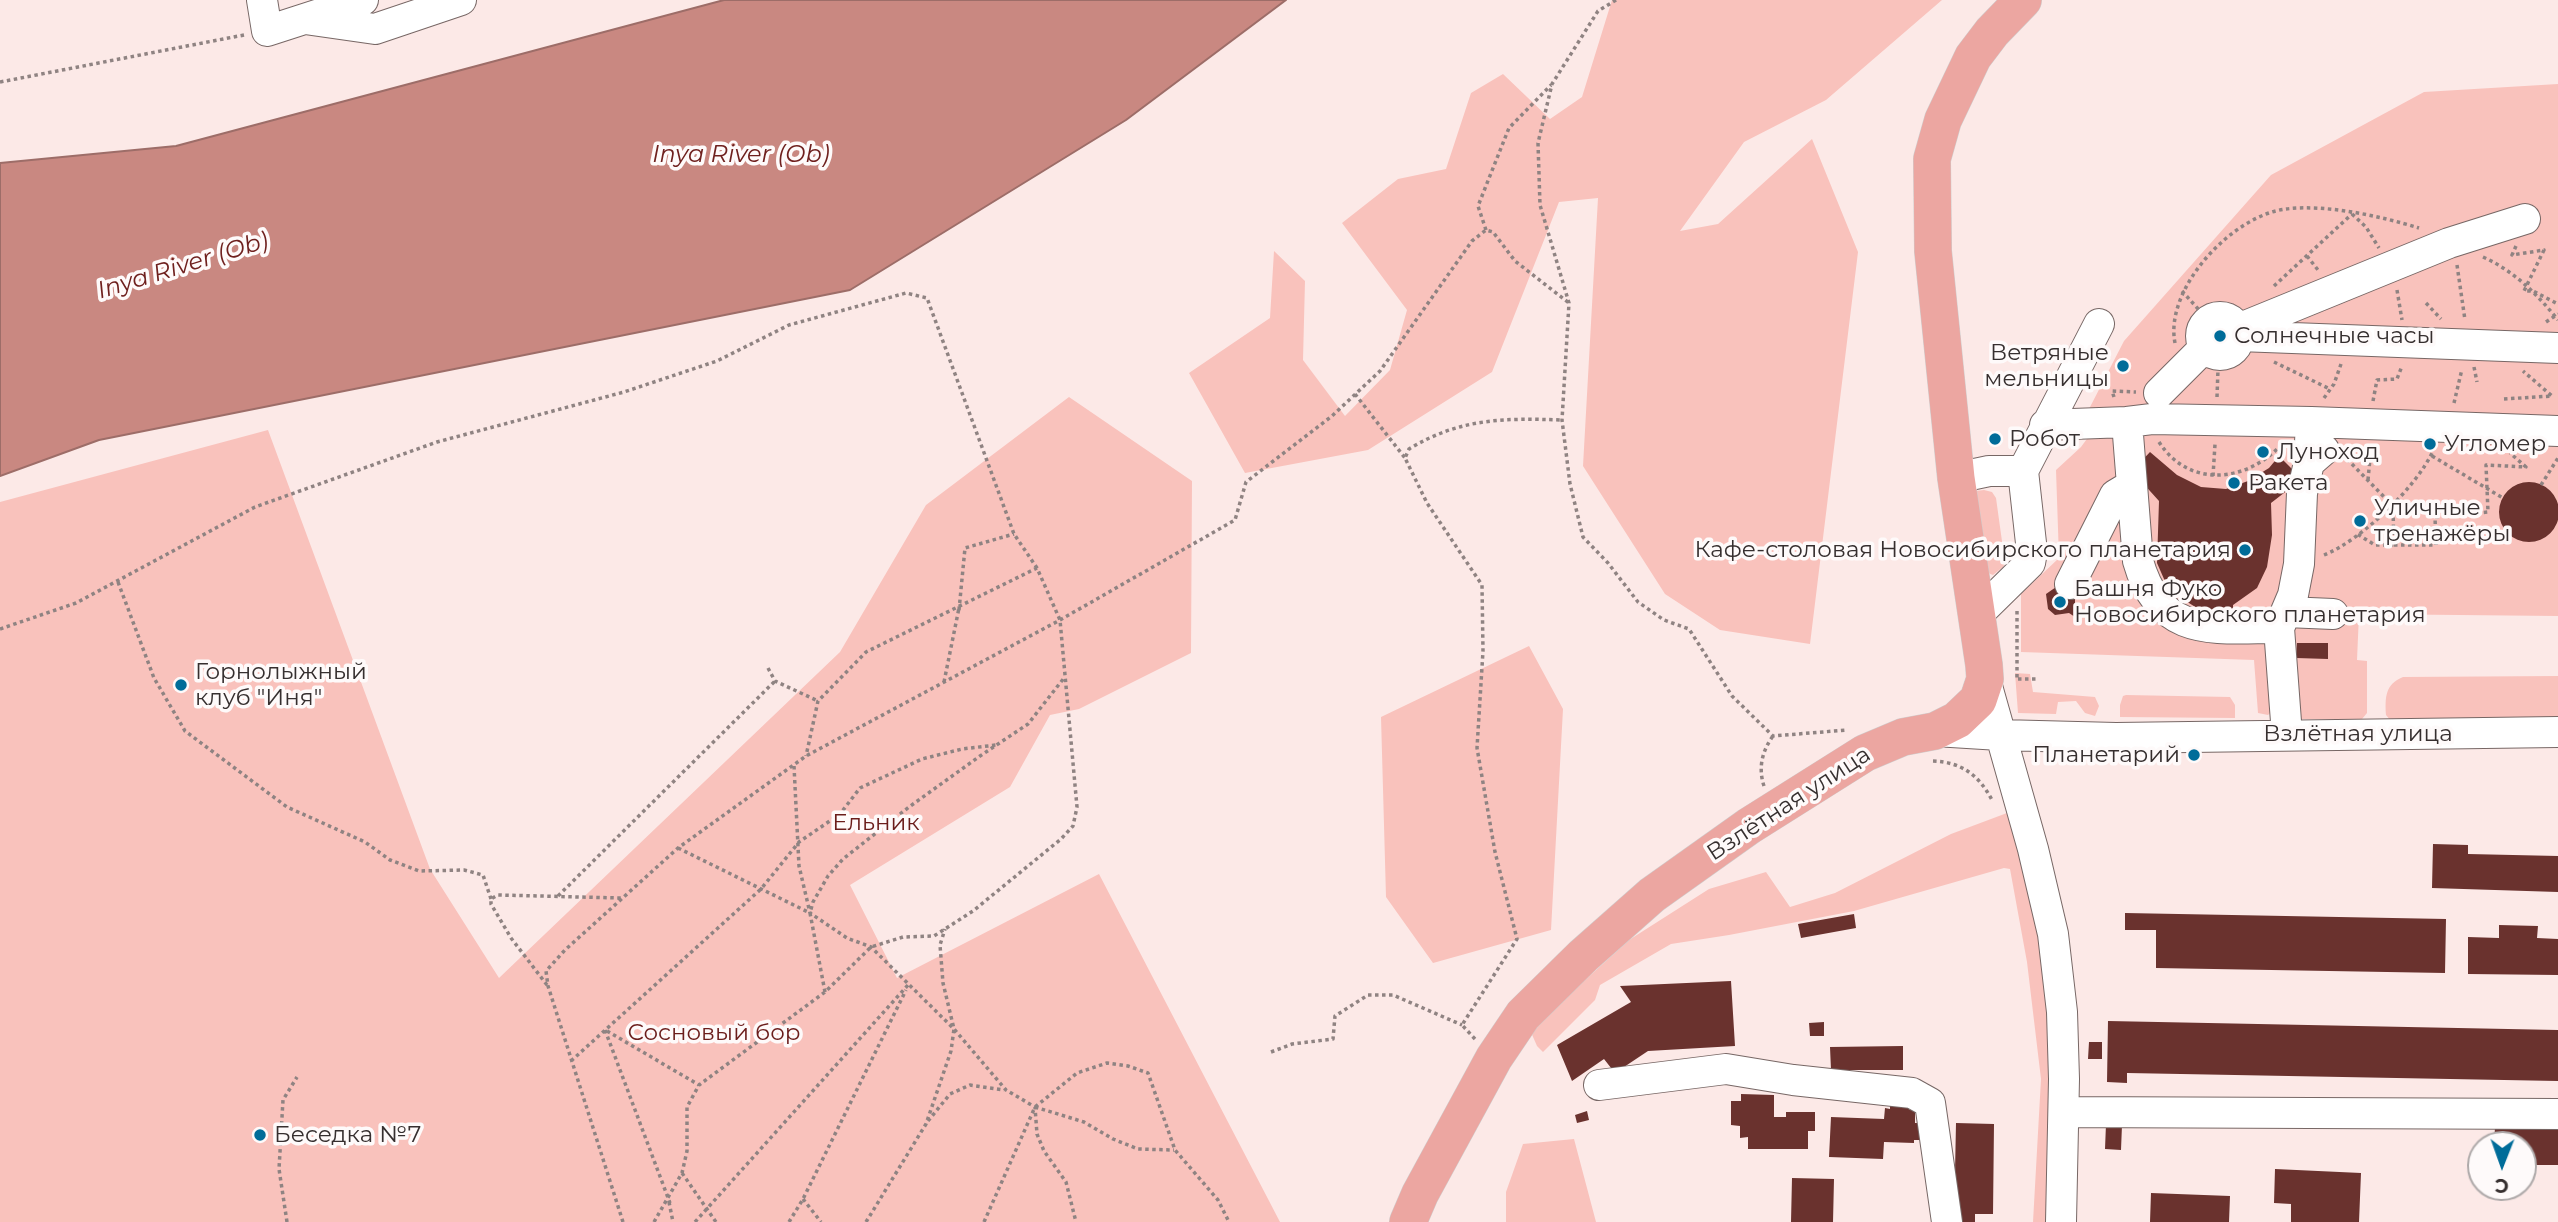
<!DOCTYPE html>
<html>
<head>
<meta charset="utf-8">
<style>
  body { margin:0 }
  #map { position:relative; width:2558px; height:1222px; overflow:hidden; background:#fce9e7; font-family:Montserrat,sans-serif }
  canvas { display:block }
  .north { position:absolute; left:2467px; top:1131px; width:70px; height:70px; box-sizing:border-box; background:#fefafa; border:2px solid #aea9a9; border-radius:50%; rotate:181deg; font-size:19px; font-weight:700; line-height:28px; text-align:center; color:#362f2f }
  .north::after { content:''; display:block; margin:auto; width:24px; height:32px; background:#006c99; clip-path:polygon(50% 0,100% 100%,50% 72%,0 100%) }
</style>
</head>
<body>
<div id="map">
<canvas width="2558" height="1222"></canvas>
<div class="north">С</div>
</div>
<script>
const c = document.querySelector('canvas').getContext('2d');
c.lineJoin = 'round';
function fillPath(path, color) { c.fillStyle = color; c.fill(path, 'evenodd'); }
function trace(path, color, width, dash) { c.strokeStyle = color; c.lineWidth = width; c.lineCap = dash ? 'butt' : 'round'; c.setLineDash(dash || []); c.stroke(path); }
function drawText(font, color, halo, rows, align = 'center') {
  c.font = font + ' Montserrat,sans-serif'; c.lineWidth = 7; c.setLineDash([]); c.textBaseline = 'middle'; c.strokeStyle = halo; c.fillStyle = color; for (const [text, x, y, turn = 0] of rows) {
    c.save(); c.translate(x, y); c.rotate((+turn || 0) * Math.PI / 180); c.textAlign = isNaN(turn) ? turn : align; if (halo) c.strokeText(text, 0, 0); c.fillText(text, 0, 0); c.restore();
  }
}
fillPath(new Path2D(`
  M1612,0h330l-116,100 -82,42 -64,89 38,-7 94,-85 46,113 -48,392 -90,-14 -55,-36 -82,-128 15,-268 -39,4 -67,170 -124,78 -123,23 -56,-100 81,-55 4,-67 31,30 -2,79 42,56 45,-46 17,-60 -65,-87 56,-44 48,-10 25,-76 32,-19 47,45 32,-22z
  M2558,84v532l-199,-2 -2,46 10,1v52l-5,6h-64l-24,-10 -6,6 -10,-2 -4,-53 -233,-8v-58l38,-36 -3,-88 25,-23 11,-15 -3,-23 35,-68 147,-166 153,-83z
  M1069,397l123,84 -1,172 -112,56 -29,6 -40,72 -160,98 47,93 202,-104 181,348h-1280v-720l268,-72 162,439 69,109 341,-326 86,-147z
  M1984,490l8,2 4,6 9,65 -2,4 -10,8 -10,-4 -7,-80z
  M1529,646l34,63 -12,221 -118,33 -47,-66 -5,-180z
  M2015,673l15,1 3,18 62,5 4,9 -4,10 -10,-3 -9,-12 -18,1 -2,12 -38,-1z
  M2558,676v45h-167l-5,-6c-1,-17 -1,-31 17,-38z
  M2126,695l104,2 5,8v13l-115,-1v-12l3,-9z
  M2015,810l30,123 8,289h-20l8,-143 -14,-117 -17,-93 -6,-1 -150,43 -125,24 -58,9 -71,41 -5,15 -52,52 -6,-6 -7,-16 99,-90 80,-51 57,-17 24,35 45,-14 116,-59z
  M1574,1139l22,83h-90v-30l17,-48z`), '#f9c2bc');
const water = new Path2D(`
  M724,0h562l-160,120 -276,170 -751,150 -99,36v-313l176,-17z`);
fillPath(water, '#c98881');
trace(water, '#9d6d68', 2);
fillPath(new Path2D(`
  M2150,452l27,23 24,12 25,2 22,-8 21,-13 10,-12 23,23 -31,24 1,32 -5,32 -10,21 -24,17v11l-34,1 -2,-9 -21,-13 -12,-16 -7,-16 2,-62 -27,-30z
  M2499 512a30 30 0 1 1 60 0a30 30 0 1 1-60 0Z
  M2059,585l16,10v10l5,5 -5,7 -6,-4 -14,2 -7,-6 -2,-15z
  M2297,643h31v16l-32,-1z
  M2433,844l35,1v9l90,2v36l-126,-4z
  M2125,913l321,6 -1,54 -289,-5v-38h-31z
  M1854,914l2,14 -55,10 -3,-14z
  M2499,925l39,1 -1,12 21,1v36l-90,-1v-37l31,1z
  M1731,981l4,65 -87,5 -33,22 -11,-14 -32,22 -15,-36 74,-43 -11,-16z
  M2108,1021l450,9v51l-431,-8v10l-20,-1z
  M1824,1022v14h-14l-1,-13z
  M2089,1042h13v17h-14z
  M1903,1046v24h-72l-1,-23z
  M1741,1094l33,1v22h12v-5h29v19h-7v18h-60v-12l-8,1v-12l-9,-1v-24h10z
  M1890,1105h19v5h6v13h7v17h-8v3l-30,-1 -1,17 -54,-2 2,-40 53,2 1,-11 5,1z
  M1587,1111l2,9 -12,3 -2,-8z
  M1956,1123l38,1 -1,90h-18v8h-21z
  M2106,1124l16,1 -1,25 -16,-1z
  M2495,1127l63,1v37h-35v-20h-29z
  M255,1129h9v12h-9z
  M2275,1169l86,4 -2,49h-68v-18l-17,-1z
  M1792,1178l42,1 -1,43h-42z
  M2151,1193l79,3 -1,26h-79z`), '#6a322e');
const minor = new Path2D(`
  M262,0l5,31 96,-31
  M305,19l70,10 86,-29
  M2201 336a19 19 0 1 1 38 0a19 19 0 1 1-38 0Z
  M2238,329l211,-86 76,-24
  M2239,336l319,12
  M2159,393l45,-45
  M2127,422l25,-3 159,3 -2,41
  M2311,422l247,9
  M2045,425l82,-3 11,139c22,78 76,67 141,67l8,107
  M1956,478l33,-7h34
  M2070,584l45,-89 15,-9
  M2286,612l47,2
  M1976,616l54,-53 2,-11 -9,-81 76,-147
  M2279,628l14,-33 6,-31 3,-71 7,-30 15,-13
  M1985,679l48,170 20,85 9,78 2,67 -3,143
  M1935,731l65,4 116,3 442,-6
  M1599,1085l127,-16 67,11 119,13 18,10 17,119
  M2065,1112l493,2`);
const major = new Path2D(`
  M1408,1222l12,-28 74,-136 29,-43 60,-59 69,-61 97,-69 116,-73 38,-16 32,-6 22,-11 21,-20 7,-21 -1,-14 -28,-187 -23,-227 -1,-92 11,-39 30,-63 19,-25 31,-32`);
trace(minor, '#776765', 32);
trace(major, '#cfcdcd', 38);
trace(new Path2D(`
  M1616,0l-18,11 -46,73 -14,59 2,62 29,98 -7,117 8,64 13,53 25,26 30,39 26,18 25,9 43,67 41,40 74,-6
  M0,82l244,-47
  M2352,214l14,13 13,21
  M1486,230l-8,-24 31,-78 42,-43
  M2516,246l-4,9 32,-5 -20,41h9l25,13
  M2307,256l11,14
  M2483,257c31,14 54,37 75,63
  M2457,265l8,55
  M2274,286l78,-72
  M2397,290l5,30
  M2182,291l26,29
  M2426,303l15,16
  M2546,322l12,-8
  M2175,343c-11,-55 58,-128 111,-134 40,-5 94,7 133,19
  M2274,362l56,27
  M2474,367l3,15
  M1355,394l50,64
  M2114,397l-2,-6 24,1
  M2217,397l1,-28
  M2324,398l10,-14 7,-20
  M2504,399l48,-3 -29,-25
  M2373,401l4,-21 20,-1 5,-13
  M2454,403l8,-34
  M2159,442c30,47 88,40 122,3
  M2432,456l71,42
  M2347,459l45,46 1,5 1,35h-19l-18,-11
  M2213,476l2,-32
  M2368,480l3,-33
  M2541,485l17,-27
  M2394,545h42l-1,-28 53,-5 -2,-47 40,2 -16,-14
  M2324,555c37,-15 92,-67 109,-104
  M118,582l36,96 31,53 102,76 78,35 25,18 29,11 45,-1 19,5 8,24
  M959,610l6,-62 49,-14
  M2017,611v68
  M0,629l76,-26 179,-96 182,-65 187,-50 93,-31 72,-36 117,-32 21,5 87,236 23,34
  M768,668l7,13 43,20
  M2018,679h19
  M944,682l15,-74
  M1933,761c28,1 46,14 59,39
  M794,766l5,100 11,47 37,25 24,9 83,82 52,61 29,17 2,27 7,17 22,31 10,40
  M1764,786c-6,-18 -2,-35 9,-50
  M678,848l132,65
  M558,896l217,-215
  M547,985l-36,-47 -20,-34v-5l7,-4 123,3
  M825,992l-15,-79 3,-11 15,-26 15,-17 66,-52 71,-51 48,-32 36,-46
  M605,1030l65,173
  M607,1031l92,54
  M1475,1039l-13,-14 55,-86 -22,-87 -18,-104 6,-97 -1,-66 -55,-82 -22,-45 4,-9c51,-31 95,-31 153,-29
  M1271,1052l21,-8 41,-5 2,-23 33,-21h25l69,30
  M571,1061l190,-172 38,-47 41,-28 20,-26 62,-29 40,-10 34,-4
  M1035,1107l49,15 29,17 25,10 36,1
  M928,1121l22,-27 20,-9 34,5
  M682,1173l34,49
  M803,1199l18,23
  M669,1202l4,20
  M287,1222l-8,-53 4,-69 14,-23
  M623,1222l-75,-236 -2,-15 19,-21 113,-102 128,-92 254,-136 175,-100 11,-38 86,-66 48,-45 92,-130 14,-11 7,2 22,29 54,42
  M654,1222l28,-49 5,-22v-44l12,-22 126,-93 46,-45 32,-10 31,-1 39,-25 88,-72 12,-13 4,-19 -17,-187 -23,-52 -171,84 -48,49 -12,55
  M695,1222l213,-237
  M789,1222l14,-23 103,-209
  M866,1222l60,-98 25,-73 3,-22 -11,-46 -3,-38 5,-16
  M984,1222l51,-115 42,-34 30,-10 21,3 20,7 27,77 43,50 11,22`), '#8f8382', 3.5, [3.5, 3.5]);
trace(minor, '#fff', 30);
trace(major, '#eca6a1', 37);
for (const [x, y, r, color] of [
  [2220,336,7,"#006c99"],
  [2123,366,7,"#006c99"],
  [1995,439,7,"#006c99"],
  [2430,444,7,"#006c99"],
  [2263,452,7,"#006c99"],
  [2234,483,7,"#006c99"],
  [2360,521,7,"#006c99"],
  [2245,550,7,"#006c99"],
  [2060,602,7,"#006c99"],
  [181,685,7,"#006c99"],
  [2194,755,7,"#006c99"],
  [260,1135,7,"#006c99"]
]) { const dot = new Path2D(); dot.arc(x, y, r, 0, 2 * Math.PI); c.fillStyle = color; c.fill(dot); trace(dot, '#fefafa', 2.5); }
drawText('23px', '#362f2f', '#fefafa', [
  ["Солнечные часы",2234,336],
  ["Ветряные",2109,353,"right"],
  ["мельницы",2109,379,"right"],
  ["Робот",2009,439],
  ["Угломер",2444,444],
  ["Луноход",2277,452],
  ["Ракета",2248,483],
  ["Уличные",2374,508],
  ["тренажёры",2374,534],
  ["Кафе-столовая Новосибирского планетария",2231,550,"right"],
  ["Башня Фуко",2074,589],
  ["Новосибирского планетария",2074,615],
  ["Горнолыжный",195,672],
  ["клуб \"Иня\"",195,698],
  ["Планетарий",2180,755,"right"],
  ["Беседка №7",274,1135]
], 'left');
drawText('23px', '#362f2f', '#fefafa', [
  ["Взлётная улица",2358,734],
  ["Взлётная улица",1789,804,-33]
]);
drawText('23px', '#6b1d1b', '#fefafa', [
  ["Ельник",876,823],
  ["Сосновый бор",714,1033]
]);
drawText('italic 24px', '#6f201e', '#fefafa', [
  ["Inya River (Ob)",741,155],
  ["Inya River (Ob)",183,266,-17]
]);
</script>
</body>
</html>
